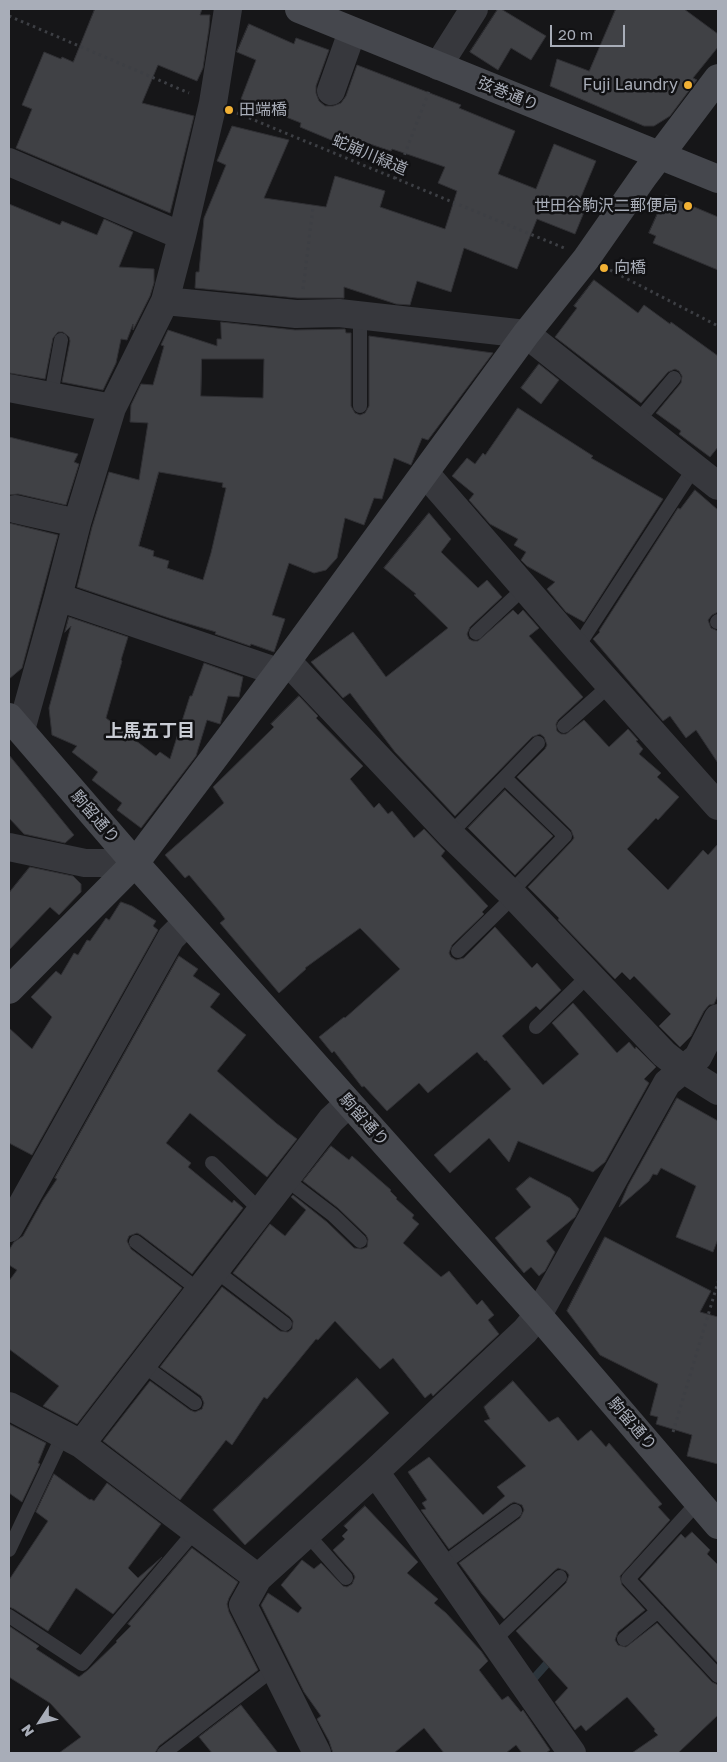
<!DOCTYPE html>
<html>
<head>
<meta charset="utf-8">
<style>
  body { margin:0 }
  #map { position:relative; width:727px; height:1762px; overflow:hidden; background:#161618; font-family:"Golos Text",sans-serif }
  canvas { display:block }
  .frame { position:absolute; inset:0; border:10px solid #a8adb8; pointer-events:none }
  .north { position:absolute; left:15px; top:1697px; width:50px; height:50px; -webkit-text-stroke:4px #111113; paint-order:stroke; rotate:235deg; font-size:14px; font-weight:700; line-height:20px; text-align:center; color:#a8adb8 }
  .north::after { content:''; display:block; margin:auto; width:18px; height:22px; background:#a8adb8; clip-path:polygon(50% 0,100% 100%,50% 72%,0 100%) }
  .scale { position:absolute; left:550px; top:25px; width:75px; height:22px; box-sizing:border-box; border:2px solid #a8adb8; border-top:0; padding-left:6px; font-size:15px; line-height:18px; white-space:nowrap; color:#a8adb8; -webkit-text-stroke:4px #111113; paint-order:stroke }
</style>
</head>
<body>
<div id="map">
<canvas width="727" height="1762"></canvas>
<div class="frame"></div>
<div class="north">N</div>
<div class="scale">20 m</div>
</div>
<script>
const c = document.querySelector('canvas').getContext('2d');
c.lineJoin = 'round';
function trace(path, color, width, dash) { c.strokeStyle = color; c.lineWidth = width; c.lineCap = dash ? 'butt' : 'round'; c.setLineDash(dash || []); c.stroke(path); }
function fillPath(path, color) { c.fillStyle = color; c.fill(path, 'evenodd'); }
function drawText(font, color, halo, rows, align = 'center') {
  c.font = font + ' "Golos Text","Noto Sans JP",sans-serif'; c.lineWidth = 5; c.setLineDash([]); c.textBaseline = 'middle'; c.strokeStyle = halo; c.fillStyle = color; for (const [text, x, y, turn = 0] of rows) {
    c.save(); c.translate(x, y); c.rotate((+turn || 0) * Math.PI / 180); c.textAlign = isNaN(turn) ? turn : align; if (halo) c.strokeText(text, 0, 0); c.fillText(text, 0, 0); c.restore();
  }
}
trace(new Path2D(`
  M535,1677l17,-19`), '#2c353c', 8);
const building = new Path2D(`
  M95,9h107l-2,6h10l-1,13 -6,40 -6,13 -39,-16 -16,38 52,13 -24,97 -154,-65 16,-39 -10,-4 22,-53 17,7 1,-2 11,5z
  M498,9h3l45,27 -15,24 -20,-12 -13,22 -28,-18z
  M616,9h68l34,25v13l-25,31 4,2 -27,36 -16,10h-10l-94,-40 7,-27 32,12z
  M249,24l45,20 2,-6 33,12 -13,36v7l3,8 6,5h8l8,-3 5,-7 11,-31 104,40 -2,3 56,23 -17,43 38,15 18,-45 42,17 -15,36 8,3 -14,34 -38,-15 -20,50 -53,-21 -13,44 -34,-11 -7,24 -14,-1 -52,-17v11h-47l-102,-10 1,-16h3l5,-54 22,-53 -9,-4 15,-35 57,14 -25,58 62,9 9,-31 50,15 -5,16 65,22 12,-38 -19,-8 7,-16 -53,-18 -1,2 -39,-13 -4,9 -48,-20 1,-4 -60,-24 15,-39 -19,-8z
  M666,195l52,22v53l-65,-27 3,-7 -7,-3z
  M9,204l51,21 2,-4 35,14 7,-16 29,13 -14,35 35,2v14l-4,13 -17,34v-6l-6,16 -6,-1 -5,24 -13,27 -41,-8 8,-41 -1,-4 -6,-5h-5l-5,6 -8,41 -36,-6z
  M594,280l44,33 6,-8 26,19 1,-2 47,34v91l-8,10 -31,-23 2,-3 -25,-18 25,-30 1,-7 -3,-5 -4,-2 -7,3 -27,31 -86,-66 22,-29 -3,-2z
  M221,322l74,8 50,-1 1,4h5v73l4,7 5,2 5,-2 4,-7v-70l124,17 -65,87 -6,-2 -11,27 -17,-7 -12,41 -8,-1 -10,27 -19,-7 -8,40 -11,12 -12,3 -25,-10 -17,52 13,4 -11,33 -23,-8 -1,2 -35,-12 1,-2 -47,-14 -92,-31 15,-60 17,-55 30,8 9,-57 -18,-1 1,-17 10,-21 12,1 11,-39 -3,-1 7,-15 49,16v-7h4zM202,359h62l-1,39 -62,-2zM159,472l64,11 -1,4 4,1 -15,65 -8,27 -36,-12 2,-7 -16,-5 1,-5 -15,-5z
  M539,364l20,16 -18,24 -20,-16z
  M518,408l75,48 -2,2 72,41 -79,123 -18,-10 -19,-23 8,-7 -28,-16 -6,-6 5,-8 -12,-7 4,-6 -28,-15 -21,-24 5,-6 -22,-18 15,-18 8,6 8,-11 2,2z
  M9,437l69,17 -4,8 5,2 -13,41 -48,-11 -9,1z
  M695,490l23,20v102l-6,3 -4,5 3,8 7,3v132l-22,-33 -10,8 -16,-22 -7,5 -70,-82 7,-7 -1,-1 79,-123 2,1z
  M429,513l22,26 -10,13 37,36 9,-8 15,17 -32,30 -3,7 2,5 4,2h5l35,-31 5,5 5,-5 16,18 -10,8 54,61 -25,23 -2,4 1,7 4,3h5l18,-14 25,27 19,-18 10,11 -2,1 7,8 -4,5 22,19 -4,4 22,20 -21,23 -2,-2 -29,31 41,41 35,-40 5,5 10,-11v151l-4,9 -5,1 -5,6 -13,25 -11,11 -21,-21 12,-12 -37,-38 -4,4 -8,-8 -7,7 -57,-59 1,-2 -31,-31 43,-45 3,-4 -3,-8 -54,-53 28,-28 2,-4 -3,-8 -4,-3 -8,3 -77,79 -60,-64 -45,-59 -7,5 -32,-36 42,-30 33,45 62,-49 -34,-33 2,-1 -32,-26z
  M9,523l49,12 -36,133 -13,11z
  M69,617l59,20 -7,23 1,1 -16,57 50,38 4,-4 10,7 20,-63h2l12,-33 39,14 -4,20 -11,-1 -8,28 -13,-4 -11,36 -55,72 -24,-18 5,-7 -30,-23 6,-8 -26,-20 5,-6 -25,-11 -3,-27 22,-82 -6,6z
  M299,696l19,20 -2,2 47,48 -13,13 24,29 5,-5 9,11 4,-3 22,27 10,-9 21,22 -4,5 47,50 -6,6 2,2 -32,31 -3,8 2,4 5,3 8,-2 31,-31 37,41 5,-5 24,27 -21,20 -4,-4 -34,30 41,49 36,-31 -27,-31 21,-20 44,50 12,-11 6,7 1,-2 20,20 -12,12 5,4 -44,79 -12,10 -75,-31 -9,21 -20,-24 -39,35 -16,-18 77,-66 -25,-29 -1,1 -8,-9 -49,41 -9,-10 -32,28 -23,-25 -2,1 -28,-36 -2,2 -13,-16 25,-20 1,1 55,-49 -40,-41 -55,40 1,1 -27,24 -59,-70 5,-4 -5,-7 -31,-37 -4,3 -20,-23 59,-52 -11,-16 61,-60 -3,-3z
  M9,755l65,80 -9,8 -41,-9 -15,-16z
  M505,790l48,46 -38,39 -47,-47z
  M30,867l43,9 8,8v8l-22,23 -9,-8 -41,43v-57z
  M121,902l11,4 24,15 -3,5 5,4 -126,225 -23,-12v-115l23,21 20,-32 -21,-20 25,-26 5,4 13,-22 4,2 9,-15 3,1 16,-23 3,2z
  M179,956l19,13 -5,7 27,18 -10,13 36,28 -29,36 59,52 21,16 -30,38 -77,-64 -24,30 25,20 -3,4 44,36 2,-3 9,8 -51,66 -51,-39 -4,-2 -8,3 -2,5 4,8 51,39 -105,136 -34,-18 16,-20 -50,-37v-68l8,-11 -8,-5v-15l5,-8 9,-6 20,-36 14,-21 -2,-1z
  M677,1098l41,23v118l-5,13 -37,-15 20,-51 -35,-18 -4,7 -4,-1 -4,7 -30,26 9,-21z
  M331,1146l18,14 3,-4 39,34 -1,1 7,7 -1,1 18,16 -2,3 7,6 -16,19 38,34 8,-6 28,34 5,-5 12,15 -6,5 11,14 -66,62 -2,-3 -6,5 -32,-40 -13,11 -45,-48 -17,19 -2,-1 -49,60 -3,-2 -32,48 -6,-5 -46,60 -77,-59 47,-60 40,29 5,2 7,-3 2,-6 -3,-7 -41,-29 62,-80 58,44 8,1 4,-3 1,-8 -3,-4 -57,-44 37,-49 15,12 21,-26 -15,-13 2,-2 34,27 27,26 8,1 5,-2 1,-8 -2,-4 -28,-27 -35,-27z
  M530,1177l40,21 9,11 -4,8 -29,24 9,11 -10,19 -6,5 -8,-9 -7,6 -29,-35 36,-31 -15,-18z
  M605,1237l106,54 -11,21 18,5v147l-31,-8 5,-21 -36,-11 2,-7 -8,-2 8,-31 -58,-29 -33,-44z
  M357,1378l32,35 -144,132 -32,-35z
  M513,1381l36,41 9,-5 20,24 13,-11 15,17 3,-4 53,61 -4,3 12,13 -50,56 2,9 23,25 -27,22 -3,8 3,5 8,2 31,-24 55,59 6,3v30l-40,38h-46l26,-18 -4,-4 1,-2 -28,-32 -41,34 -5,-6 -6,5 -20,-28 13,-14 -52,-57 50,-48 3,-8 -3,-4 -8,-3 -4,3 -50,48 -22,-25 -23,-31 61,-45 4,-8 -2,-5 -8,-3 -4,2 -61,45 -28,-39 5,-1 -4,-6 5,-3 -19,-28 21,-15 54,58 22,-19 -8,-9 29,-21 -42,-45 6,-2 -6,-12z
  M9,1424l37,19 -8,20 2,1 -18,38 -13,-9z
  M54,1474l36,26 1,-1 3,2 13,-18 54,41 -33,44 10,10 24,-21 -49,57 -37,-26 -28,43 -34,-22 -5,-2v-27l39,-59 -12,-9z
  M365,1506l53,56 -11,11 31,26 -4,4 12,10 35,38 7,10 -9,9 23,30 6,-4 13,16 2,-2 27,40 -4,3h-24l-6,-8 -10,8h-62l-20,-25 -30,25h-61l-4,-12 -12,-22 4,-3 -17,-24 -43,-87 7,-12 30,20 4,-5 -21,-23 21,-25 12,9 7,-6 22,23 4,1 5,-3 3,-7 -2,-4 -20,-23 12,-11 -3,-3 6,-6 -4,-4z
  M692,1532l18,18 -3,4 11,11v98l-78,-84 41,-45 4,4z
  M192,1548l46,34 -9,16 -2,6 2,8 29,58 -99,76 -4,7h-96l22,-16 -31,-34 -41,-26v-51l30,20 -3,3 43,28 9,-7 29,-28 -1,-1 15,-15 -3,-2z
  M241,1705l37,48h-66l-13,-16z`);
fillPath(building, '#404145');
trace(building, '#303034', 1);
trace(new Path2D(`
  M9,16l180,77
  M237,113l327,135
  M395,179l35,-90
  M610,270l108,56
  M303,289l10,-82
  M673,1432l45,-150`), '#3d3f44', 3, [2.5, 4]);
trace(new Path2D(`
  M360,316v90
  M51,395l10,-55
  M637,422l37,-44
  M717,622l1,-1
  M476,633l48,-45
  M577,648l117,-180
  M564,726l46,-41
  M505,778l60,58 -55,57
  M450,834l88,-91
  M458,951l56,-55
  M536,1027l52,-51
  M212,1163l50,49
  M287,1180l46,35 27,26
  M136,1242l64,49
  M216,1271l69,53
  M143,1365l52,38
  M699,1501l-71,78 90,97
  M307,1534l39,44
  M9,1550l54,-115
  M442,1565l73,-54
  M9,1616l73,48 113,-133
  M624,1639l34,-28
  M493,1641l67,-64
  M164,1753l111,-85`), '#37383d', 14);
trace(new Path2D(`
  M438,66l36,-57
  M331,91l21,-59
  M9,162l173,74
  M165,301l131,13 43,-1 187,21 192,152
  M9,388l103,20
  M425,473l152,175 141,158
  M15,509l62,14
  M58,597l220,75
  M287,661l163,173 64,62 150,158 19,15 35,22
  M21,730l37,-133 19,-74 35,-115 53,-107 17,-65 31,-133 15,-94
  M9,847l76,16h50
  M9,1228l162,-290 16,-16
  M9,1406l72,38 177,134
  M81,1444l250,-324 18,-17
  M375,1472c67,93 131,188 197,281
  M317,1753l-74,-148 15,-27 117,-106 150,-141 13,-16 129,-232 31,-26 20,-39`), '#37383d', 28);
trace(new Path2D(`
  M299,9l419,170
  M9,717l126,146 403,452 180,210
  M9,990l126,-127 152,-202 239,-327 60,-75 58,-83 74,-98`), '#45474d', 28);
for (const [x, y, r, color] of [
  [688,85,5,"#f2b134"],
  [229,110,5,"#f2b134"],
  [688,206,5,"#f2b134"],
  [604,268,5,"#f2b134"]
]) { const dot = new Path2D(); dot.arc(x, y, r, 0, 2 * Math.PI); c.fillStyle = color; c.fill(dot); trace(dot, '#111113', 2); }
drawText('16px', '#a8adb8', '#111113', [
  ["Fuji Laundry",678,85],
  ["田端橋",239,110,"left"],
  ["世田谷駒沢二郵便局",678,206],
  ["向橋",614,268,"left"]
], 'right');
drawText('16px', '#a8adb8', '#111113', [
  ["弦巻通り",508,94,22],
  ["蛇崩川緑道",370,155,23],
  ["駒留通り",95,817,49],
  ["駒留通り",364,1120,48],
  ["駒留通り",632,1424,49]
]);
drawText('bold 18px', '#c9ccd4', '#111113', [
  ["上馬五丁目",150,731]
]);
</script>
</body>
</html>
